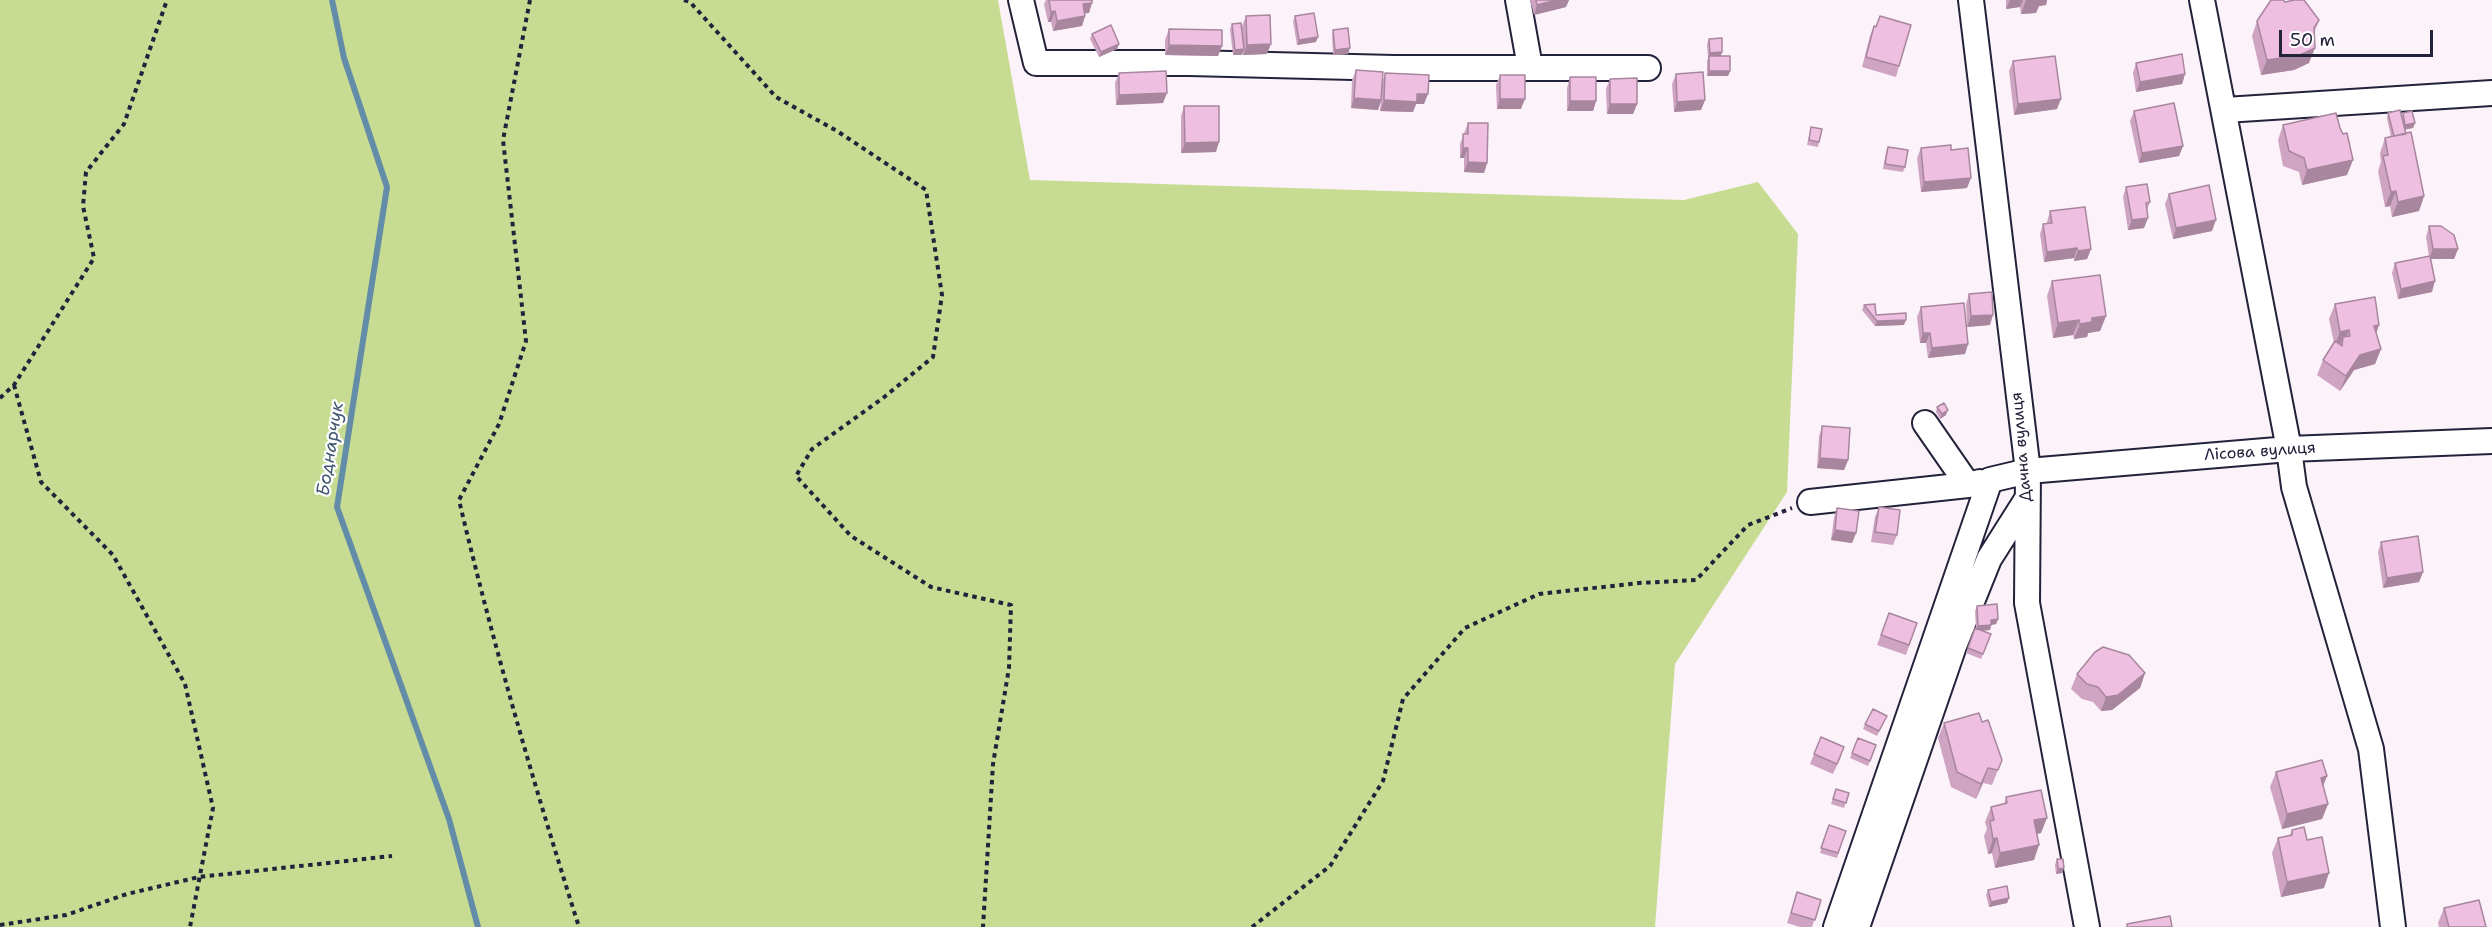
<!DOCTYPE html>
<html>
<head>
<meta charset="utf-8">
<style>
  body { margin:0 }
  #map { position:relative; width:2492px; height:927px; overflow:hidden; background:#fcf2f9; font-family:"Shantell Sans",sans-serif }
  canvas { display:block }
  .scale { position:absolute; left:2279px; top:30px; width:154px; height:27px; box-sizing:border-box; border:3px solid #22223b; border-top:0; padding-left:8px; font-size:18px; line-height:21px; white-space:nowrap; color:#22223b; -webkit-text-stroke:4px #fff; paint-order:stroke }
</style>
</head>
<body>
<div id="map">
<canvas width="2492" height="927"></canvas>
<div class="scale">50 m</div>
</div>
<script>
const c = document.querySelector('canvas').getContext('2d');
c.lineJoin = 'round';
function fillPath(path, color) { c.fillStyle = color; c.fill(path, 'evenodd'); }
function trace(path, color, width, dash) { c.strokeStyle = color; c.lineWidth = width; c.lineCap = dash ? 'butt' : 'round'; c.setLineDash(dash || []); c.stroke(path); }
function drawText(font, color, halo, rows, align = 'center') {
  c.font = font + ' "Shantell Sans",sans-serif'; c.lineWidth = 4.5; c.setLineDash([]); c.textBaseline = 'middle'; c.strokeStyle = halo; c.fillStyle = color; for (const [text, x, y, turn = 0] of rows) {
    c.save(); c.translate(x, y); c.rotate((+turn || 0) * Math.PI / 180); c.textAlign = isNaN(turn) ? turn : align; if (halo) c.strokeText(text, 0, 0); c.fillText(text, 0, 0); c.restore();
  }
}
fillPath(new Path2D(`
  M0,0h998l32,180 654,20 74,-18 40,52 -11,258 -112,172 -20,263h-1655z`), '#c7dc92');
trace(new Path2D(`
  M332,0l12,58 43,129 -50,320 112,312 29,108`), '#638ca8', 6);
const minor = new Path2D(`
  M1021,0l15,63h153l205,5h254
  M1518,0l12,67
  M1971,0l57,471 -1,132 60,324
  M2202,0l87,449 5,38 77,262 22,178
  M2225,110l267,-17
  M1925,423l43,62 12,-3
  M1810,502l158,-17
  M1836,927l154,-447 38,-9 261,-22 203,-8
  M1857,927l97,-281 35,-87 38,-60`);
trace(minor, '#22223b', 28);
trace(new Path2D(`
  M530,0l-27,140 23,201 -27,83 -40,76c34,144 75,285 120,427
  M684,0l6,2 86,95 61,34 89,59 16,105 -9,62 -50,41 -71,51 -16,27 55,60 80,51 80,18 -2,63 -16,96 -10,163
  M14,385l27,97 72,73 72,129 28,124 -23,119
  M0,398l14,-13 80,-127 -11,-52 3,-34 38,-48 43,-124
  M0,925l66,-10 61,-21 72,-17 193,-21
  M1252,927l78,-61 53,-85 20,-82 62,-71 74,-34 100,-11 57,-3 52,-55 44,-17`), '#22223b', 4, [4.5, 4.5]);
trace(minor, '#fff', 24);
fillPath(new Path2D(`
  M1046,0h46l-3,13h-4v3l-3,10 -29,5 -2,-9h-3l-4,-18z
  M1530,0h39l-3,7 -32,8z
  M2006,0h41l-1,5 -7,1 -3,7 -15,1 -1,-7 -14,2z
  M2285,2l34,18 -5,13 -5,30 -15,7 -33,5 -9,-39 5,-15z
  M1246,16l21,38 -24,1v-4l-1,4h-9l-3,-26 2,-5 10,2z
  M1295,16l21,26 -19,3 -4,-24z
  M1880,16l19,50 -3,11 -34,-10 8,-31 4,-10 2,1z
  M1169,29l53,17 -4,10 -53,-1v-15z
  M1333,30l15,24 -15,1 -1,-20z
  M1092,34l27,10 -2,5 -18,8 -9,-18z
  M1709,39l13,13 -1,4 9,15 -2,5h-21v-15l1,-3 -1,-14z
  M2013,61l44,48 -43,6 -5,-44z
  M2136,63l49,11 -3,10 -46,8 -3,-19z
  M1356,70l27,10 2,-7 39,31h-8l-3,8 -33,-1 1,-9 -3,8 -27,-2 1,-28z
  M1119,73l44,30 -47,2 -1,-22z
  M1676,74l29,26 -4,10 -27,2 -2,-28z
  M1500,75l21,34h-24l-1,-24z
  M1570,77l26,24 -3,10h-26v-23z
  M1610,79l27,25 -4,10h-26l-1,-25z
  M1184,106l32,46 -35,1v-37z
  M2134,111l49,35 -4,10 -40,7 -9,-42z
  M2388,113l14,3 1,-3 12,10 -2,5 -8,1 19,67 -5,15 -27,6 -2,-11 -5,1 -7,-36 3,-9 -1,-9 5,-15 6,-1 -4,-19z
  M1468,123l19,40 -3,10 -20,-1v-14h-4v-14z
  M2283,125l64,50 -45,10 -3,-13 -16,-6 -5,-26z
  M1811,127l8,15 -1,5 -11,-2z
  M1888,147l17,20 -2,5 -20,-3 3,-17z
  M1921,148l30,2 16,38 -46,4 -4,-34z
  M2126,187l24,15 -3,8 -3,18 -16,2 -5,-33z
  M2169,194l43,37 -39,8 -8,-35z
  M2050,211l41,38 -4,10 -13,2v-3l-30,4 -4,-28 3,-10h4v-2z
  M2429,226l29,23 -4,10h-24l2,33 -34,7 -6,-26 3,-10 34,-7 -3,-19z
  M2052,281l54,35 -6,15 -12,2 -1,4 -13,2 -1,-4 -20,3 -6,-42z
  M1969,294l21,31 -23,2 -1,-23z
  M2335,304l41,29 5,16 -6,15 -21,6 -14,21 -23,-16 6,-15 11,-17 -5,-24z
  M1864,305l12,10 28,10 -29,1 -13,-16z
  M1921,307l47,37 -3,10 -37,4 -2,-15h-6l-3,-26z
  M1937,407l9,8 -6,4 -4,-7z
  M1822,426l26,34 -4,10 -27,-2 2,-31z
  M1879,507l18,28 -4,10 -22,-3 4,-25z
  M1837,508l19,25 -4,10 -21,-3 3,-22z
  M2381,542l42,30 -4,10 -36,6 -5,-36z
  M1977,606l21,13 -2,5 -5,1 -1,5 -9,1 10,3 -10,25 -15,-6 9,-25 1,1 -1,-18z
  M1889,613l28,10 -11,32 -29,-10z
  M2145,673l-5,15 -28,22 -11,1 -8,-9 -11,-3 -11,-10 6,-15z
  M1887,716l-10,20 -14,-7 2,-5z
  M1982,722l20,38 -10,25 -9,-2 -7,16 -25,-12 -13,-49 6,-15z
  M1858,738l18,7 -8,21 -18,-8z
  M1814,754l27,3 -8,17 -23,-10z
  M2276,772l51,4 -4,10 5,18 -6,15 -40,10 -12,-42z
  M1836,789l13,4 -5,15 -13,-4z
  M2006,797l35,36 -4,1 -3,26 -39,8 -3,-15 -4,1 -4,-18 3,-7 -2,-7 6,-15 13,-3z
  M1829,825l17,6 -9,27 -17,-5z
  M2292,830l15,10 17,48 -43,9 -9,-44 6,-15 12,-3z
  M2057,859l7,9 -2,5 -6,1 -1,-9z
  M1988,890l21,8 -2,5 -18,4 -3,-12z
  M1797,892l24,8 -9,27h-12l-13,-4z
  M2444,908l42,19h-47l-1,-4z`), '#cea4c2');
fillPath(new Path2D(`
  M1557,0h12l-3,7 -32,8 3,-10z
  M2010,0h13l-3,7 -14,2z
  M2026,0h21l-1,5 -7,1 -3,7 -15,1z
  M1092,3l-3,10 -9,1 3,-10z
  M1055,11l-4,11h-3l3,-10z
  M1085,16l-3,10 -29,5 4,-10z
  M1318,37l-2,5 -19,3 2,-5z
  M1119,44l-2,5 -18,8 2,-5z
  M1271,44l-4,10 -24,1 4,-10z
  M1169,45l53,1 -4,10 -53,-1z
  M1350,48l-2,6 -15,1 2,-5z
  M2315,48l-6,15 -15,7 -33,5 6,-15z
  M1244,49l-2,6h-9l2,-5z
  M1722,52l-2,5 -12,1 2,-5z
  M1709,71h21l-2,5h-21z
  M2185,74l-3,10 -46,8 4,-10z
  M1167,93l-4,10 -47,2 3,-10z
  M1417,94h11l-4,10h-8l-3,8 -33,-1 4,-11z
  M1354,98l27,2 -3,10 -27,-2z
  M1500,99h25l-4,10h-24z
  M2061,99l-4,10 -43,6 4,-11z
  M1705,100l-4,10 -27,2 3,-10z
  M1570,101h26l-3,10h-26z
  M1610,104h27l-4,10h-26z
  M2415,123l-2,5 -10,2 2,-5z
  M1219,142l-3,10 -35,1 4,-10z
  M2183,146l-4,10 -40,7 3,-10z
  M1463,148h5l-4,10h-4z
  M2353,160l-6,15 -45,10 5,-15z
  M1468,162l19,1 -3,10 -20,-1z
  M1971,178l-4,10 -46,4 3,-10z
  M2396,191l-6,15 -5,1 6,-15z
  M2424,196l-5,15 -27,6 6,-15z
  M2148,218l-4,10 -16,2 4,-10z
  M2216,220l-4,11 -39,8 3,-11z
  M2077,248l-3,10 -30,4 3,-10z
  M2091,249l-4,10 -13,2 4,-10z
  M2433,249h25l-4,10h-25z
  M2435,281l-3,11 -34,7 3,-10z
  M1993,315l-3,10 -23,2 4,-11z
  M2106,316l-6,15 -12,2 -1,4 -13,2 6,-15 12,-6z
  M1906,320l-2,5 -29,1 2,-5z
  M2079,320l-6,15 -20,3 5,-15z
  M2379,325l-5,15v-14z
  M2349,330l-5,15 -1,-8 -3,9 -6,1 6,-15z
  M1923,333h7l-4,10h-6z
  M1968,344l-3,10 -37,4 4,-10z
  M2381,349l-6,15 -21,6 -14,21 6,-15 14,-21z
  M1948,410l-2,5 -6,4 2,-5z
  M1820,458l28,2 -4,10 -27,-2z
  M1835,530l21,3 -4,10 -21,-3z
  M2423,572l-4,10 -36,6 4,-10z
  M1998,619l-2,5 -5,1 -1,5 -14,1 2,-5 13,-6z
  M2145,673l-5,15 -28,22 -11,1 5,-14z
  M1988,768l-5,15 -7,16 5,-15z
  M2327,776l-6,15v-13z
  M2328,804l-6,15 -40,10 5,-15z
  M2047,818l-6,15 -12,2 5,-15z
  M1997,838l-5,15 -4,1 5,-15z
  M2039,845l-5,15 -39,8 5,-15z
  M2064,868l-2,5 -6,1 2,-5z
  M2329,873l-5,15 -43,9 6,-15z
  M2009,898l-2,5 -18,4 2,-5z`), '#a7869e');
const building = new Path2D(`
  M1049,0h43v3l-9,1 2,12 -28,5 -2,-10 -4,1z
  M1536,0h21l-20,5z
  M2271,0h12l2,2 9,-2h10l15,20 -5,8 1,20 -15,7 -33,5 -10,-39z
  M1314,13l4,24 -19,3 -4,-24z
  M1270,15l1,29 -24,1 -1,-29z
  M1880,16l31,9 -12,41 -33,-9 8,-31 2,1z
  M1241,23l3,26 -9,1 -3,-26z
  M1111,25l8,19 -18,8 -9,-18z
  M1348,28l2,20 -15,2 -2,-20z
  M1169,29l53,1v16l-53,-1z
  M1722,38v14l-12,1 -1,-14z
  M2182,54l3,20 -45,8 -4,-19z
  M1709,56h21v15h-21z
  M2055,56l6,43 -43,5 -5,-43z
  M1356,70l27,2 -2,28 -27,-2z
  M1166,71l1,22 -48,2v-22z
  M1703,72l2,28 -28,2 -1,-28z
  M1385,73l44,2 -1,19h-11v8l-33,-2z
  M1500,75h25v24h-25z
  M1570,77h26v24h-26z
  M1637,78v26h-27v-25z
  M2174,103l9,43 -41,7 -8,-42z
  M1184,106h35v36l-34,1z
  M2400,110l6,24 -12,2 -6,-23z
  M2412,111l3,12 -10,2 -2,-12z
  M2336,113l4,15 3,6 4,-1 6,27 -46,10 -3,-12 -15,-7 -6,-26z
  M1468,123h20l-1,40 -19,-1v-14h-5v-14h5z
  M1811,127l11,2 -3,13 -10,-2z
  M2411,132l13,64 -26,6 -2,-11 -5,1 -8,-36 5,-1 -3,-17z
  M1951,145v5l17,-2 3,30 -47,4 -3,-34z
  M1888,147l20,3 -3,17 -20,-3z
  M2147,184l3,18 -4,1 2,15 -16,2 -6,-33z
  M2209,185l7,35 -40,8 -7,-34z
  M2085,207l6,42 -13,2 -1,-3 -30,4 -4,-28 9,-1 -2,-12z
  M2429,226h12l13,9 4,14h-25z
  M2430,256l5,25 -34,8 -6,-26z
  M2100,275l6,41 -14,2v4l-12,2 -1,-4 -21,3 -6,-42z
  M1992,292l1,23 -22,1 -2,-22z
  M2375,297l4,28 -5,1 7,23 -21,6 -14,21 -23,-16 12,-19 7,5 1,-9 7,-1 -1,-6 -9,2 -5,-28z
  M1964,303l4,41 -36,4 -2,-15h-7l-2,-26z
  M1875,304l1,11 30,-2v7l-29,1 -13,-16z
  M1944,403l4,7 -6,4 -5,-7z
  M1822,426l28,2 -2,32 -28,-2z
  M1879,507l21,3 -3,25 -22,-3z
  M1837,508l22,3 -3,22 -21,-3z
  M2418,536l5,36 -36,6 -6,-36z
  M1997,604l1,15 -7,1v5l-13,1 -1,-20z
  M1889,613l28,10 -8,22 -28,-10z
  M1975,628l16,6 -8,20 -15,-6z
  M2103,647l26,8 16,18 -27,22 -12,2 -8,-10 -11,-3 -10,-10 18,-22z
  M1873,709l14,7 -8,15 -14,-7z
  M1979,713l3,9 6,-2 14,40 -4,10 -10,-2 -7,16 -24,-12 -13,-49z
  M1821,737l23,10 -7,17 -23,-10z
  M1858,738l18,7 -6,16 -18,-8z
  M2322,760l5,16 -6,2 7,26 -41,10 -11,-42z
  M1836,789l13,4 -3,10 -13,-4z
  M2041,790l6,28 -13,2 5,25 -39,8 -3,-15 -4,1 -3,-18 4,-1 -3,-13 16,-4 -1,-6z
  M1829,825l17,6 -8,22 -17,-5z
  M2304,827l3,13 15,-3 7,36 -42,9 -9,-44 14,-3v-5z
  M2057,859h6l1,9 -6,1z
  M2007,886l2,12 -18,4 -3,-12z
  M1797,892l24,8 -6,20 -24,-7z
  M2479,900l7,27h-37l-5,-19z
  M2170,916l2,11h-45v-3z`);
fillPath(building, '#efbfe1');
trace(building, '#a7869e', 1.5);
drawText('16px', '#22223b', '#fff', [
  ["Дачна вулиця",2022,447,-95],
  ["Лісова вулиця",2260,452,-4]
]);
drawText('italic 18px', '#435772', '#fff', [
  ["Боднарчук",331,449,-81]
]);
</script>
</body>
</html>
